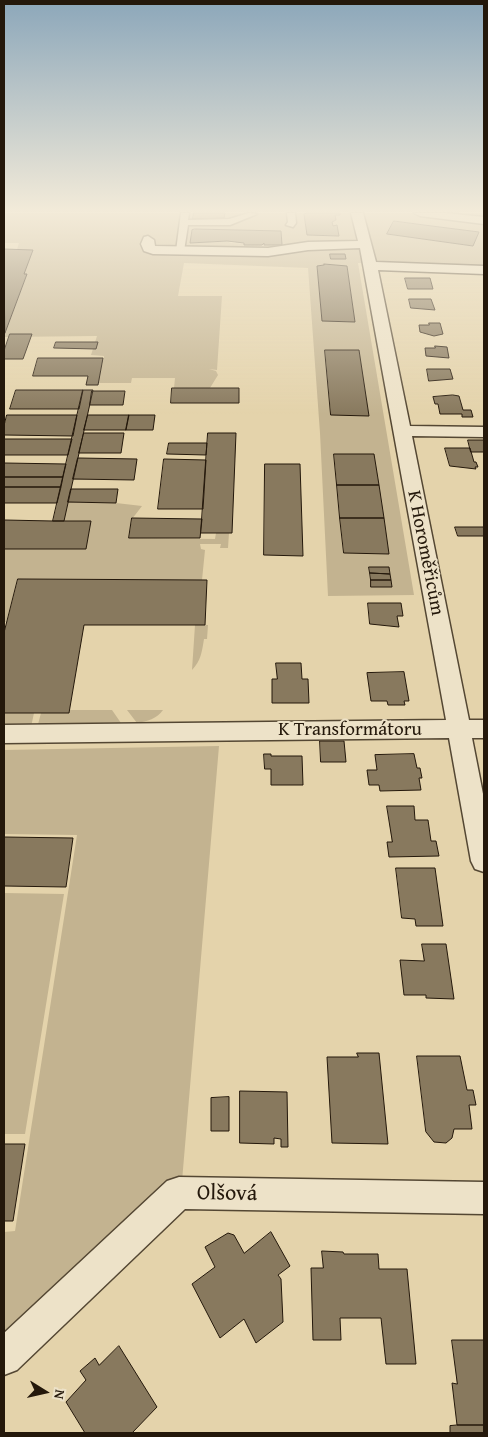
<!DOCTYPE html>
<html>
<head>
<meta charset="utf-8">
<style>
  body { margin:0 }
  #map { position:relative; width:488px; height:1437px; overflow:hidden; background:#e4d3ab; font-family:"Gentium Book Plus",serif }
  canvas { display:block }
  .frame { position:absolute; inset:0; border:5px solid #24180b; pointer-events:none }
  .north { position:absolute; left:20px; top:1367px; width:50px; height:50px; -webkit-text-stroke:4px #ede2c8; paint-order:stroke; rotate:100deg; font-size:14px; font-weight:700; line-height:20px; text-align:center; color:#24180b }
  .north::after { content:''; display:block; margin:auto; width:18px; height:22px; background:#24180b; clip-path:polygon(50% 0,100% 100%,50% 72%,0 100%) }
</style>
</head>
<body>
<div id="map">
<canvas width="488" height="1437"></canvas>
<div class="frame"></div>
<div class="north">N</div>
</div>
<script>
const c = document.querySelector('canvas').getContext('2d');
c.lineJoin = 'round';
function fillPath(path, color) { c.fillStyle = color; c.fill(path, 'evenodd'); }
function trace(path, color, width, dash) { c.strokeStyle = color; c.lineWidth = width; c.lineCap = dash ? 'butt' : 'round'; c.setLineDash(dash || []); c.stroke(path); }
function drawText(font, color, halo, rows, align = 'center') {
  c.font = font + ' "Gentium Book Plus",serif'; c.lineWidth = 4; c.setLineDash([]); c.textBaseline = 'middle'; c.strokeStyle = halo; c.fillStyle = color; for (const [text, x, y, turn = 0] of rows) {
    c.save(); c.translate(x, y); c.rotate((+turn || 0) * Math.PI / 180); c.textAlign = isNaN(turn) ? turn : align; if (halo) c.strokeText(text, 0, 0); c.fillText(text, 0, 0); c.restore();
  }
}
fillPath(new Path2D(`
  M4,213h190l-1,6h28l3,-1 1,-5h84l-5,1 3,21 4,1h28l-2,-10h-4l-1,-4 4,-2 -1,-5h5v-2h144v54l-126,-4 56,332 -86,1 -8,-163 -12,-165 -124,-5 -6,33h44l-5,74 -8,-1 7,2 2,4 -8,13h-36l1,-10h-43l-1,5h-33l6,-27 -13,-1 6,-19 -93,1 23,-63h-3l9,-24h-14l-2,-1 2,-6h-15zM394,221l85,11 -6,14 -86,-12zM195,229l86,2 1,14 -51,-2 -4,-2 -36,2 1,-13zM325,264l22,2 8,56 -33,-1 -5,-55 7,-1zM327,350h32l10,66 -38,-1 -6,-64zM334,454h40l15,100 -45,-1zM369,567h20l3,20h-21z
  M68,502l48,1 26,3 -10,13 -2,19 85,1 1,-6h13l-1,15h-8l1,-4h-21l1,5 4,1 -3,30 -184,-1 -12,43h-2v-73h82l5,-28h-27z
  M195,625h13l-1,14h-3c-2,12 -3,22 -12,31z
  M70,710h42l9,13v4l-84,1 4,-15h28z
  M127,710h36c-6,9 -16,11 -26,13z
  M4,713h30l-3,14 -27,1z
  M219,746l-37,435 -178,165v-114l11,-1 62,-396 -73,-1v-84z
  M4,893l60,1 -39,240h-21z`), '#c3b390');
const building = new Path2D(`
  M194,213h31l-1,5 -31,1z
  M309,213h31v2h-5l1,5 -4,2 1,4 4,-1 2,11 -32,-1 -3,-21z
  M394,221l30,4 55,7 -6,14 -86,-12z
  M195,229l86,2 1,14h-18v-2l-2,2h-18v-2l-17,-2 -37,2 2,-13z
  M4,249l29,1 -9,24h3l-22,59z
  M330,254h15l1,5h-15z
  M324,264l23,2 8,56 -33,-1 -5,-55 7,-1z
  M405,278h25l3,11h-25z
  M409,299h22l4,11 -24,-2z
  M429,323h11l3,11 -9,2 -14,-4 -1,-7h10z
  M10,334h22l-9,25h-19v-8z
  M56,342h42l-2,7 -42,-1z
  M435,346l12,1 2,11 -23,-2 -1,-8h10z
  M325,350h34l10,66 -38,-1z
  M38,358h65l-5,27h-12l2,-9h-55z
  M427,369h23l3,10 -24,2z
  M172,388h67v15h-68z
  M16,390h67l-4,19h-69z
  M83,390h10l-29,131h-11z
  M92,391h33l-2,14h-33z
  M453,395l6,1 4,14h8l2,7h-11v-3h-22l-2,-10h-3l-2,-7z
  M7,415h70l-4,21 -69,-1v-9z
  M88,415h41l-3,15h-42z
  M129,415h26l-2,15h-27z
  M84,433h40l-3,20h-42z
  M208,433h28l-4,100h-31z
  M4,439h68l-4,16h-64z
  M468,440h16v12h-13z
  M169,443h38l-1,12 -39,-1z
  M445,448h25l4,14h2l2,5h-3l1,2 -26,-3z
  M334,454h40l5,31h-42z
  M78,458l59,1 -3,21 -61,-1z
  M164,459l42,1 -3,49h-45z
  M4,463l62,1 -3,13h-59z
  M265,464h35l3,92 -39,-1z
  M4,477h59l-2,10h-57z
  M337,485h42l5,33h-44z
  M4,487h57l-4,16h-53z
  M71,489h47l-2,14 -48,-1z
  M132,518l70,1 -2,19h-71z
  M340,518h44l5,36 -45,-1z
  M4,520l49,1h38l-5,28h-82z
  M455,527h29v9h-26z
  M369,567h20l1,7 -20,-1z
  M370,573l20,1 1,6h-20z
  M18,579l189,1 -2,45h-121l-15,88h-65v-80z
  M371,580h20l1,7h-21z
  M368,603h33l2,13h-6l2,11 -29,-3z
  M276,663h25l1,16h6l1,24h-37v-24h5z
  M404,672l5,29h-5l1,4h-17l-1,-4h-16l-4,-28z
  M320,741h24l2,21h-25z
  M264,754h7v2h31l1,29h-32v-16h-6z
  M414,754l3,14h3l2,10h-3l2,12 -41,1 -1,-6h-10l-2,-15h10l-2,-15z
  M387,806h27l1,14h13l3,21h5l3,15 -50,1 -2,-15h5z
  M4,837l69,1 -7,49 -62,-1z
  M396,868h39l8,58h-27l-1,-7 -13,-1z
  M422,944h24l8,55 -28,-1v-3h-22l-4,-35 24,1z
  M357,1053h22l9,91 -56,-1 -5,-86h31z
  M417,1056h43l7,34h6l3,15h-7l3,24h-18l-2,9 -6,5 -12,-1 -8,-10z
  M240,1091l47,1 1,55h-7v-8l-7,-1v6l-34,-1z
  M229,1097v34h-18v-33z
  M4,1144h21l-12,77h-9z
  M271,1232l19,34 -12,9 3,4 2,43 -27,21 -12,-24 -24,19 -28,-54 23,-17 -10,-20 23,-14 6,2 10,18z
  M322,1251l21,1 1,2h34l1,15h28l9,95h-30l-5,-46h-41l1,22h-28l-2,-72h12z
  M452,1340h32v85h-27l-5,-42 5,1z
  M119,1346l38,61 -25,26h-47l-19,-31 20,-22 -6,-9 15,-13 4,7z
  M457,1425h27v8h-34v-7z`);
fillPath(building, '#88795e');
trace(building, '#24180b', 1);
const pedestrian = new Path2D(`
  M181,213h8l-1,7 41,-1 20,-6 8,1 -27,11h-42l-4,26 -4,3 -4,-3z
  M287,213h8l1,10 -3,4 -7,-2 2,-3z`);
const minor = new Path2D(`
  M351,213h12l13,49 108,4v8l-106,-4 32,156 74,1v10l-72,-1 57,284h15v18h-12l12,61v73l-9,-3 -4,-8 -22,-123 -445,5v-18l442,-5 -86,-472 -52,2 -40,6 -115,-2 -9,-3 -3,-7 3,-7 4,-1 6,4 1,6 113,2 40,-6 50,-1z
  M414,213h31l39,4v7l-64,-8z
  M179,1177l305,5v32l-299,-5 -168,161 -13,5v-42l163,-152z`);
trace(pedestrian, '#544733', 3);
trace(minor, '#544733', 3);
fillPath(pedestrian, '#ede2c8');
fillPath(minor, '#ede2c8');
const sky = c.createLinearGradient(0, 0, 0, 414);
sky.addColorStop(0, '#8ca7ba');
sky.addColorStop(0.51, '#f3ebd9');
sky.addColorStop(1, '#f3ebd900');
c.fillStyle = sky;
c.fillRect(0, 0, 488, 414);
drawText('19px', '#24180b', '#ede2c8', [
  ["K Horoměřicům",425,553,79],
  ["K Transformátoru",350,730]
]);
drawText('22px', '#24180b', '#ede2c8', [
  ["Olšová",227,1194,1]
]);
</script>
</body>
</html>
